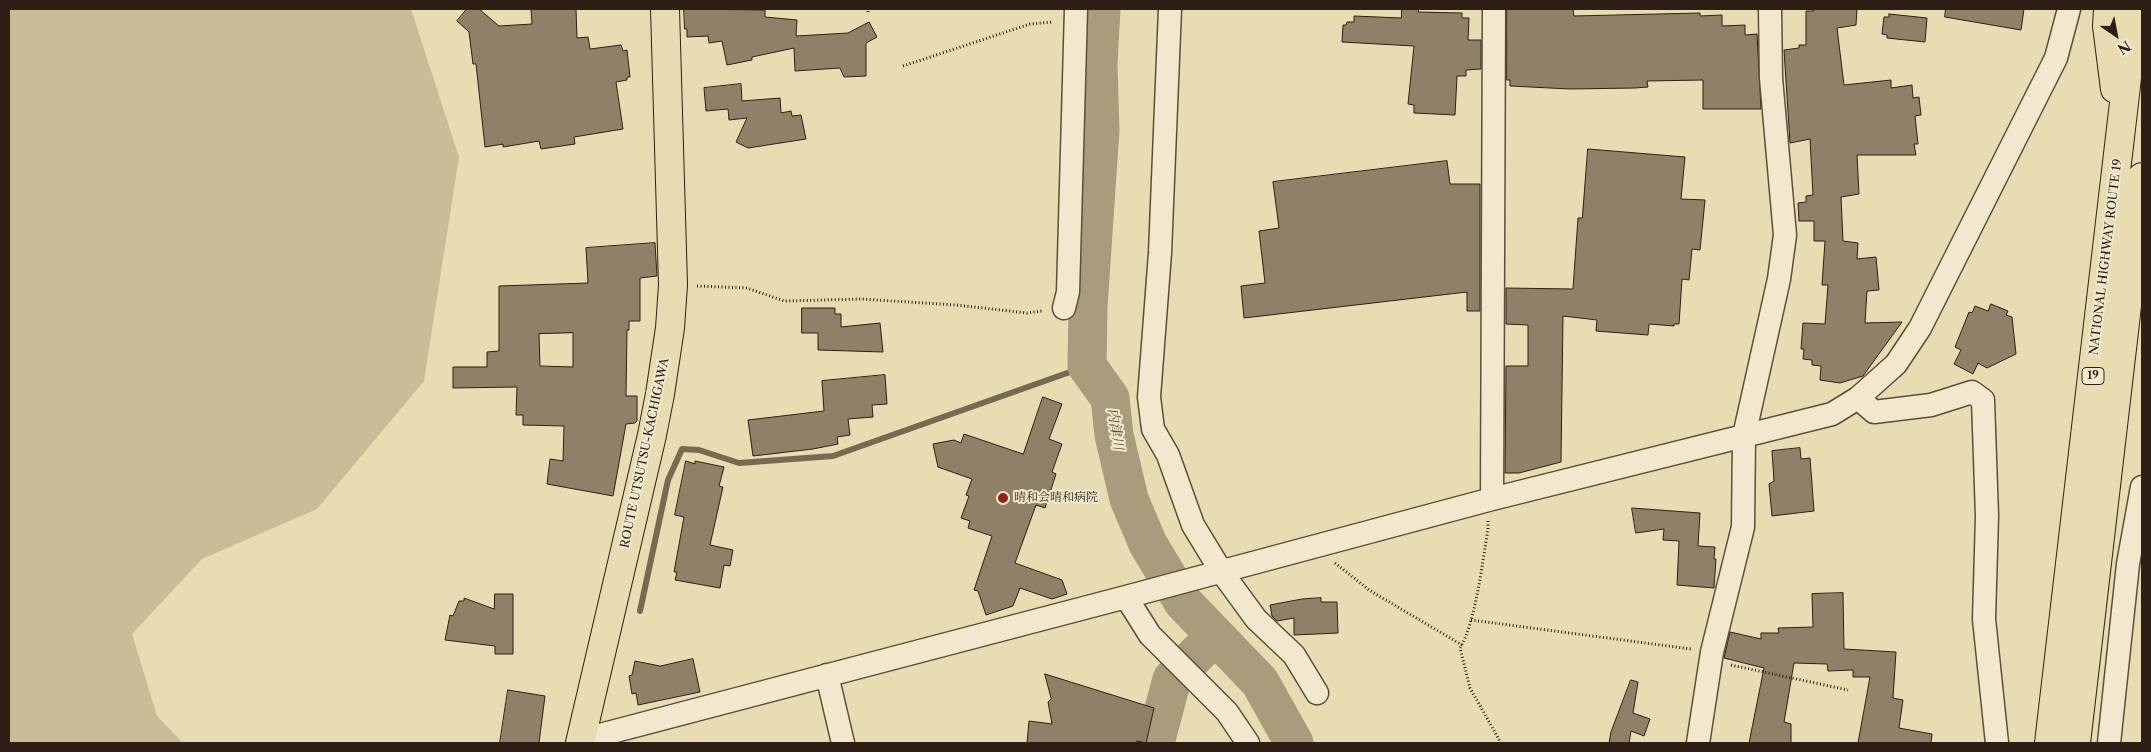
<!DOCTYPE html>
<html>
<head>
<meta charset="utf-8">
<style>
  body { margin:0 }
  #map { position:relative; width:2151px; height:752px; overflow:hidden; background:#e9dcb3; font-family:"Libre Caslon Text",serif }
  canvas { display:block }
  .frame { position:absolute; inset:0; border:10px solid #2d1f15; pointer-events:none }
  .north { position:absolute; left:2091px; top:10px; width:50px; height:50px; -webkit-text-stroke:4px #f1e8ce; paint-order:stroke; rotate:147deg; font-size:14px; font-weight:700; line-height:20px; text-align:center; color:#2d1f15 }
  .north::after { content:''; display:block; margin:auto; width:18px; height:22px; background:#2d1f15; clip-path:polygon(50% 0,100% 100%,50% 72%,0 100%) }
</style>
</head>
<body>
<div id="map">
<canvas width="2151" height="752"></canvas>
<div class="frame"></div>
<div class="north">N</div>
</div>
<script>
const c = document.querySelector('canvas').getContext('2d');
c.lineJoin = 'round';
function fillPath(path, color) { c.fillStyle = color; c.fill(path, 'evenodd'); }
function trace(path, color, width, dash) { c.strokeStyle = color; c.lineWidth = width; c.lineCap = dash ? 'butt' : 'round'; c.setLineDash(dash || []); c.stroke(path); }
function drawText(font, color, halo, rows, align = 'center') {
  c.font = font + ' "Libre Caslon Text","Noto Serif JP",serif'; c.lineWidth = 4; c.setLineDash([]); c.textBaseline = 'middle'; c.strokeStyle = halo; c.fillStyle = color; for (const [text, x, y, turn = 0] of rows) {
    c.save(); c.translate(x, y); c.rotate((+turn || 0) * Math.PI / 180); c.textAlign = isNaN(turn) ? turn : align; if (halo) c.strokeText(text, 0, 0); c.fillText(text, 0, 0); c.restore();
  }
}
fillPath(new Path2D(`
  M9,9h402l48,148 -35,224 -107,128 -115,50 -70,75 25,82 26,27h-174z`), '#c9bc98');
trace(new Path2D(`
  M640,611l28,-131 14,-31 17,1 40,13 94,-7 254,-90`), '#776a53', 6);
trace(new Path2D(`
  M1101,9l-3,55 2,66 -12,177 -1,59 23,32 4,37 15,64 19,45 35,58 77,80 34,61
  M1155,743l17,-64 43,-43`), '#a99c7d', 39);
const building = new Path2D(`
  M467,9h12l20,17 33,-2 -1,-15h45l1,29 11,-1 2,12 31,-4 2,6 4,-1 3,27h-3v3l-11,2 7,47 -49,8 1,7 -34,5 -2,-8 -36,6v-3l-18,3 -9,-83h-3l-4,-32 -12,-11z
  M684,9l81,1v7l32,3 -1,16 52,-3 21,-11 8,15 -11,6v33l-22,1 -4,-9 -45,3 -1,-23 -42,9v3l-25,5 -5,-24 -13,2 -1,-7 -21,1v-8h-2z
  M1402,9h17l-1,3 44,1v5h7l-1,22h13v29l-15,1v6h-9l-2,39 -41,-2v-8l-6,-1 6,-58 -72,-4 1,-17h3l1,-3h7v-6l47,2z
  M1507,9h66l1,7 126,-3v3l22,-1v11l23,-1v10l12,-1 4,75h-58v-29l-56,1 1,6 -13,1 -65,1 -60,-3v-6h-3z
  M1813,9h44l-1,16 -19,3 7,57 47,-5v8l21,-3 1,13 6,-1 2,18 -6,1 3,28h-4l2,11h-59l2,39 -18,3 2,44 15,2 -1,16 19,-2 3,33 -12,1 -2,32 37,-1 -39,54 -23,7 -20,-3 1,-14 -9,-1v-5l-9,-1 1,-10h-3l2,-26 22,1 3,-39h-6l3,-44h-11v-20h-15l-1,-18 8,-1v-6l7,-1 -3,-56 -20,4 -6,-93 15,-2v-3h7v-34h7z
  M1946,9h78l-3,21 -76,-13z
  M1889,14l38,4 -2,24 -38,-4v-3l-5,-1 2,-17h5z
  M741,84l1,17 38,-3 1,15 10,-2 1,5 9,-1 5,24 -58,9 -12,-6 11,-24 -18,2 -1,-11 -22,2 -2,-23z
  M1588,149l97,8 -4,42 24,1 -5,50 -8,-1 -3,31 -7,-1 -3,45h-5v2l-25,-2 -1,11 -52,-4 1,-11 -34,-4 -2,146 -42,11h-14l1,-107h22v-41l-22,-1v-36l67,1 5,-71h4z
  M1447,161l3,23h30v127h-13v-19l-223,26 -3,-32 24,-3 -6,-52 20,-3 -6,-46z
  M655,243l2,33 -17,2v43h-11v9h-2l-1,66h11v25l-2,2 -9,1 -13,72 -66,-12 3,-25 13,2 1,-35 -41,-1v-10h-7l1,-28 -64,1v-21h34v-15l12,-1v-65l89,-3 -2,-35zM573,333v34l-33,-1 -1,-32z
  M1991,304l17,7 -2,4 6,2 4,37 -29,14 -9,-5 -5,11 -19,-10 7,-14 -6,-3 14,-35 3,1 3,-7 13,5z
  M802,308h33v6h6v13l39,-4 3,29 -65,-2v-17h-16z
  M885,375l2,29 -15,1 1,12 -25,2 2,16 -13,2 1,7 -25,5 -60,7 -5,-36 76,-9 -2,-30z
  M1043,397l19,7 -13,35 13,5 -10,28 4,2 -11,34 -9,-3 -21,58 47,17 5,14 -15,5 -32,-11 -7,18 -27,9 -8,-24 -4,-1 18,-54 -24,-8 2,-7 -9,-3 8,-22 -3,-1 6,-16 -34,-12 -5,-23 21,-4 7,3 3,-9 59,20z
  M1800,448l1,11 9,-1 4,53 -42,5 -3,-32 5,-3 -2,-30z
  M686,461l9,3v-3l29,6 -5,19 4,1 -13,58 23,5 -3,16 -6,-1 -4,23 -45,-8 2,-8h-3l10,-55 -9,-2z
  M1632,508l68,5 -2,33 17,1 -1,12h2l-2,29 -37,-3 2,-44 -16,-1 1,-11 -28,4z
  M1843,593l1,56 52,3 -3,46 10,2 -4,28 33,6 -1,9h-73l12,-66h-17v-7l-25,1 -1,-7 -33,-1 -10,59 7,2v19h-42l15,-75 -40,-10 6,-26 31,7v-6h18l-1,-5 35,-1 -1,-33z
  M495,594h18v60h-18v-8l-50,-6 5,-25 3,1 6,-15h5v-3l30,11z
  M1321,598v4h16l1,31 -44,2v-17l-17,3 -5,-5 -2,-11 32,-6z
  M693,659l7,33 -62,13 -2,-12 -4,1 -3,-18 3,-1 3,-14 25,5z
  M1045,674l109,34 -8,35 -9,-2 -1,2h-109l2,-22 23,3 -4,-22 3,-3z
  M1631,680l7,2 -5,31 17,6 -6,17 -13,-5 -2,12h-20l2,-11z
  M508,690l37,6 -6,47h-39z`);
fillPath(building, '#8f8167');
trace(building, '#2d1f15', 1);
const minor = new Path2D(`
  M1170,9l-10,244 -11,144 4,32 15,26 25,70 28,46 35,48 38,36 23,38
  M1064,308l4,-16 8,-283
  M1858,398l16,14 57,-7 41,-13 11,8 4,116 -3,103 13,124
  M1492,499l2,-490
  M1126,597l24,38 77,77 21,31
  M827,675l16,68
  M581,740l545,-143 366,-98 340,-85 26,-16 38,-34 24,-36 136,-270 13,-49
  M1698,743l14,-91 31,-125 1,-91 35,-157 6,-44 -14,-157 -1,-69
  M2109,743l19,-179 14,-77`);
const major = new Path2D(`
  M580,743l72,-308 8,-41 10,-66 3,-43 -8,-276`);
const highway = new Path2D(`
  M2108,9l-1,17 8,63
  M2049,743l86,-734
  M2076,743l66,-566`);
trace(minor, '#5c4e3c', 25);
trace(major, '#2d1f15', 30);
trace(highway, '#2d1f15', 30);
trace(new Path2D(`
  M868,12v-3
  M903,66l127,-42 23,-2
  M697,286l50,2 37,13 77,-2 95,6 71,8 15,-2
  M1488,521v9c-6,33 -12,91 -28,118l10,40 31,55
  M1335,563l34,27 93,55
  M1471,620l220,29
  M1731,665l117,25`), '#2d1f15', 3, [1, 2.5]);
trace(minor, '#f1e8ce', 22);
trace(major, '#e9dcb3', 28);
trace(highway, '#e9dcb3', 28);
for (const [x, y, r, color] of [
  [1003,498,6,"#8f2418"]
]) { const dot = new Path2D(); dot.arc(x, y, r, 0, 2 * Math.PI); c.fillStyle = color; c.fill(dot); trace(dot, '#f1e8ce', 2); }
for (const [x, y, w] of [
  [2093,376,22]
]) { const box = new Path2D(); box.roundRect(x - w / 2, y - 8.5, w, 17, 4); c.fillStyle = '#f1e8ce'; c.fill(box); trace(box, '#2d1f15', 1); }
drawText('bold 11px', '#2d1f15', null, [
  ["19",2093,376]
]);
drawText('12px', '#2d1f15', '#f1e8ce', [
  ["NATIONAL HIGHWAY ROUTE 19",2106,257,-83],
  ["ROUTE UTSUTSU-KACHIGAWA",645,453,-78]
]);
drawText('12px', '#2d1f15', '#f1e8ce', [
  ["晴和会晴和病院",1014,498]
], 'left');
drawText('italic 14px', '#584b39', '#f1e8ce', [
  ["内津川",1115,429,82]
]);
</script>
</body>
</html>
